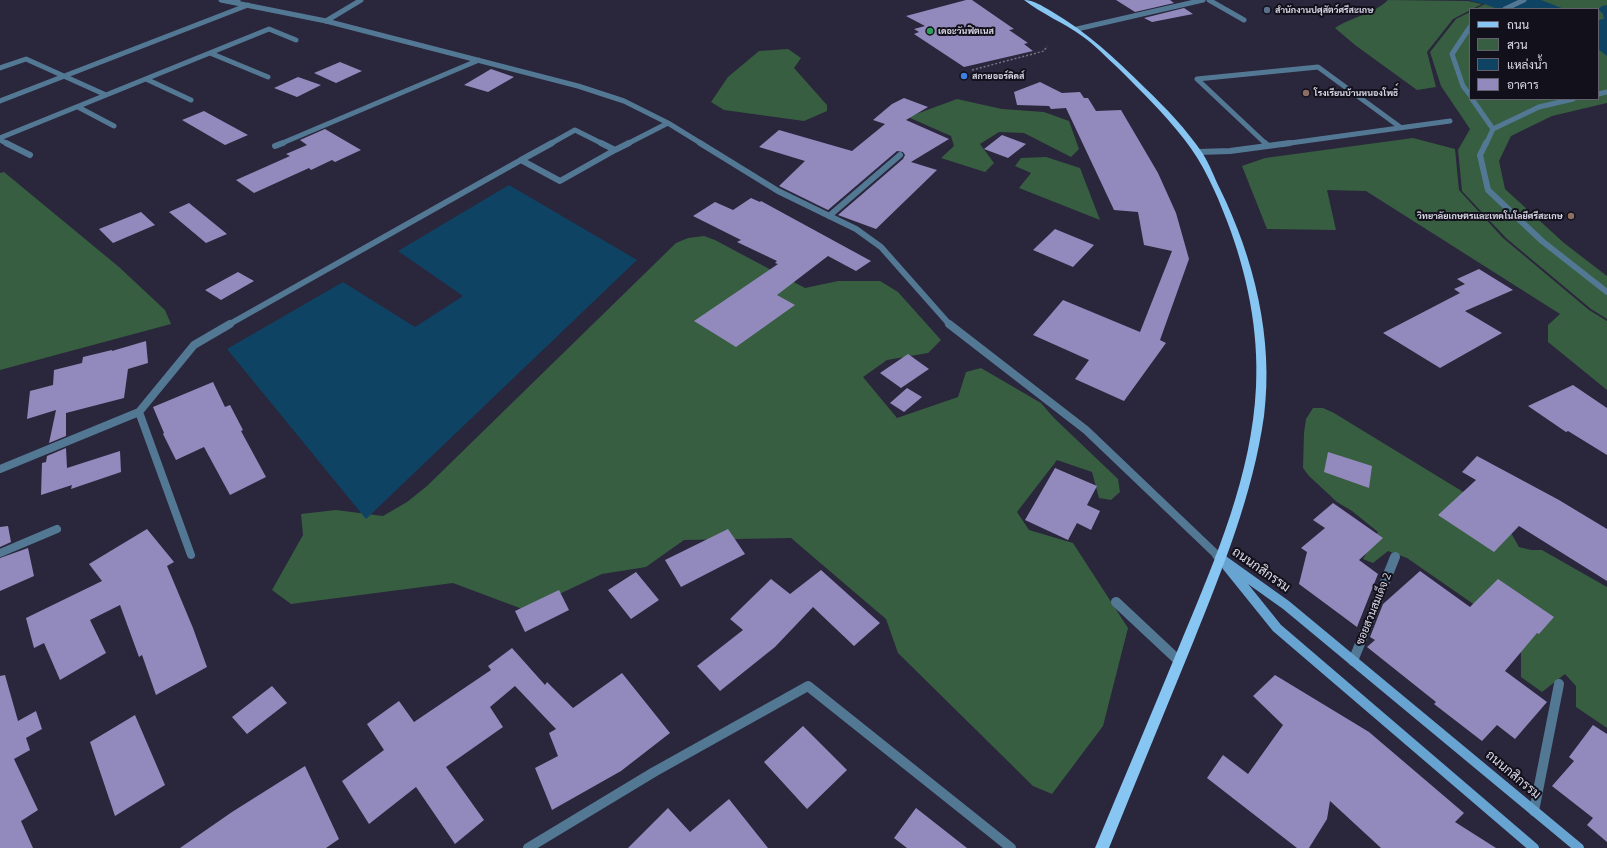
<!DOCTYPE html>
<html>
<head>
<meta charset="utf-8">
<style>
  body { margin:0 }
  #map { position:relative; width:1607px; height:848px; overflow:hidden; background:#2a263c; font-family:"Open Sans",Sarabun,sans-serif }
  canvas { display:block }
  .legend { position:absolute; left:1469px; top:8px; width:130px; height:92px; box-sizing:border-box; background:#12111b; border:1px solid #62616d; margin:0; padding:5px 7px; list-style:none; font-size:12px; color:#dbd9e8 }
  .legend li { display:flex; align-items:center; gap:8px; height:20px }
  .legend b { width:20px; border:1px solid #62616d }
</style>
</head>
<body>
<div id="map">
<canvas width="1607" height="848"></canvas>
<ul class="legend">
<li><b style="height:5px;background:#87c5f3"></b>ถนน</li>
<li><b style="height:11px;background:#375e40"></b>สวน</li>
<li><b style="height:11px;background:#0f4363"></b>แหล่งน้ำ</li>
<li><b style="height:11px;background:#928abd"></b>อาคาร</li>
</ul>
</div>
<script>
const c = document.querySelector('canvas').getContext('2d');
c.lineJoin = 'round';
function fillPath(path, color) { c.fillStyle = color; c.fill(path, 'evenodd'); }
function trace(path, color, width, dash) { c.strokeStyle = color; c.lineWidth = width; c.lineCap = dash ? 'butt' : 'round'; c.setLineDash(dash || []); c.stroke(path); }
function drawText(font, color, halo, rows, align = 'center') {
  c.font = font + ' "Open Sans",Sarabun,sans-serif'; c.lineWidth = 4; c.setLineDash([]); c.textBaseline = 'middle'; c.strokeStyle = halo; c.fillStyle = color; for (const [text, x, y, turn = 0] of rows) {
    c.save(); c.translate(x, y); c.rotate((+turn || 0) * Math.PI / 180); c.textAlign = isNaN(turn) ? turn : align; if (halo) c.strokeText(text, 0, 0); c.fillText(text, 0, 0); c.restore();
  }
}
fillPath(new Path2D(`
  M1388,0l80,1 14,3 -29,15 -26,33 9,35 -19,3 -62,-45 -20,-17c16,-11 39,-14 53,-28z
  M1493,0h114v103l-55,13 -41,20 -12,25 6,28 59,54 43,33v43l-16,-10 -85,-71 -44,-47 -4,-41 12,-21 -29,-43 -11,-34 26,-33 14,-7v87h128v-90h-123z
  M788,49l13,9 -7,10 33,37v6l-23,10 -80,-11 -13,-8 17,-25 31,-26z
  M957,99l45,10 42,3 25,9 10,28 -8,8 -47,-24 -25,-1 -19,12 14,19 -9,9 -44,-14 13,-12 -3,-10 -43,-19z
  M1413,138l42,11 4,41 44,48 86,72 18,11v69l-59,-48v-17l12,-11 -194,-123 -39,-1 9,40 -69,-1 -25,-63 23,-8z
  M1046,157l34,11 20,52 -81,-32 12,-15 -16,-7 6,-8z
  M4,172l115,95 46,43 6,14 -171,46v-197z
  M704,236l11,4 90,48 33,-7h42l18,11 43,48 -13,13 -41,7 -24,17 34,41 61,-21 8,-25 15,-4 60,35 13,15 64,61 2,13 -9,8 -12,-2 -7,-26 -35,-12 -40,52 12,18 44,13 55,85 -25,98 -51,68 -19,-8 -135,-133 -12,-34 -95,-81 -107,2 -38,27 -44,7 -77,36 -72,-27 -162,21 -19,-14 31,-55 -2,-21 35,-4 47,6 24,-14 20,-16 249,-243 12,-5z
  M1313,408h10l11,5 167,102 18,32 12,3h11l65,37v141l-31,-21v-21l-11,-12 -23,18 -21,-15v-40l-114,-79 -19,-7 -15,12 -10,-4 15,-27 -26,-21 -15,-9 -28,-26 -6,-8 1,-35 2,-14z`), '#375e40');
fillPath(new Path2D(`
  M1445,0h96l23,9h-66l-14,-5 -16,-4z
  M1607,5v51l-9,-7v-29l6,-1 -1,-5 -5,-5 4,-3z
  M509,185l128,75 -271,259 -139,-170 116,-67 72,45 48,-31 -65,-45z`), '#0f4363');
fillPath(new Path2D(`
  M966,0h6l42,29 -5,1 19,13 -4,1 9,7 -69,16 -50,-33 5,-2 -5,-3 11,-3 -19,-10z
  M1116,0h54l4,3 -39,9z
  M1184,8l9,6 -41,8 -8,-4z
  M340,62l22,9 -26,12 -22,-10z
  M491,69l23,8 -26,15 -24,-7z
  M298,77l23,8 -24,12 -23,-9z
  M1040,82l22,11 18,-1 4,6h4l8,13 25,-1 37,63 18,40 13,46 -29,81 6,3 -42,58 -49,-22 14,-19 -56,-25 30,-35 77,32 32,-81 -28,-6 -6,-33 -24,-2 -48,-102 -15,1 -2,-3 -32,-1 -3,-13z
  M904,98l24,9 -22,13 43,19 -38,23 26,8 -61,59 -38,-14 65,-56 2,-4 -2,-3 -6,-1 -69,59 -49,-24 26,-25 -46,-14 20,-17 73,21 33,-27 -12,-4 19,-16z
  M204,111l44,24 -23,10 -43,-25z
  M325,129l36,21 -26,12 -3,-2 -21,10 -2,-2 -55,25 -18,-13 54,-24 -4,-2 21,-9 -7,-5z
  M1002,135l24,9 -18,14 -24,-9z
  M751,198l9,4 1,-1 110,60 -15,10 -28,-15 -51,39 18,10 -59,42 -42,-26 84,-57 -3,-1 2,-2 -40,-19 4,-2 -48,-24 22,-14 18,8z
  M189,203l38,31 -21,9 -37,-31z
  M141,212l14,13 -42,18 -14,-14z
  M1055,229l39,16 -21,22 -40,-17z
  M1479,269l34,21 -48,21 37,22 -62,35 -57,-35 77,-40 -6,-4 11,-5 -8,-5z
  M238,272l16,9 -33,19 -16,-10z
  M146,341l2,22 -20,6 -4,29 -58,15v23l-17,7 7,-33 -29,9 3,-28 23,-6 1,-15 28,-7 1,-6 29,-7v1z
  M908,354l21,15 -28,19 -21,-15z
  M213,382l12,25 5,-2 13,25 -2,1 25,46 -36,18 -26,-48 -28,13 -13,-26 1,-1 -11,-26z
  M1573,385l34,23v47l-39,-24 -2,1 -38,-26z
  M907,388l15,9 -18,15 -14,-9z
  M66,448l1,20 53,-17 1,21 -50,17 1,-4 -31,10 1,-32 4,-1 1,-6z
  M1328,452l44,14 -3,22 -45,-16z
  M1477,456l82,44 48,29v52l-88,-55 -25,26 -56,-37 38,-35 -14,-8z
  M1055,468l42,18 -10,19 13,6 -9,19 -14,-7 -9,17 -43,-20z
  M1333,503l50,35 -24,22 19,14 -21,53 -58,-43 8,-32 -6,-4 24,-20 -12,-8z
  M8,526l3,16 -11,5v-20z
  M147,529l27,33 -7,4 26,62 14,39 -51,28 -14,-40 -3,2 -19,-52 -30,15 16,33 -46,27 -16,-37 -10,5 -8,-30 76,-37 -13,-17z
  M728,529l17,25 -64,33 -16,-27z
  M28,548l6,28 -34,15v-33z
  M821,570l59,53 -26,23 -41,-39 -38,40 -55,44 -23,-25 46,-36 -13,-11 41,-40 19,15z
  M1420,571l50,36 28,-28 56,38 -15,17 -2,-1 -32,38 42,31 -32,37 -18,-14 -15,16 -48,-37 2,-2 -69,-55 8,-7 -5,-3 13,-33z
  M636,572l23,28 -28,19 -23,-29z
  M559,590l10,20 -44,22 -10,-21z
  M512,648l33,37 2,-3 26,26 49,-35 48,60 -49,38 -69,39 -17,-42 23,-12 -9,-23 7,-4 -41,-43 -25,21 13,20 -57,40 38,53 -29,24 -39,-57 -47,37 -27,-43 42,-31 -17,-26 32,-23 15,21 77,-52 -3,-4z
  M5,675l13,46 18,-10 6,18 -16,9 4,12 -16,9 24,51 -17,11 12,27h-33v-172z
  M1275,675l94,57 95,81 -9,9 41,26h-115l-51,-47 -3,18 -18,29h-12l-90,-70 16,-23 25,19 35,-49 -30,-29z
  M272,686l15,17 -40,31 -15,-17z
  M135,715l30,70 -50,31 -25,-74z
  M1593,725l14,9v108l-20,-17 6,-7 -41,-32 22,-25 -5,-4z
  M803,726l44,44 -40,39 -43,-47z
  M305,766l34,73 -13,9h-146l52,-36z
  M729,799l39,49h-140l40,-40 22,24z
  M916,808l51,40h-60l-13,-10z`), '#928abd');
trace(new Path2D(`
  M972,70l72,-19 3,-5`), '#777487', 1.5, [2, 2]);
trace(new Path2D(`
  M221,0l105,21 252,65 46,15 44,22 34,21
  M1209,0l35,20
  M1505,9l19,-9
  M1470,27l-18,27 11,32 7,9
  M1077,29l126,-29
  M1472,99l21,30
  M280,144l199,-84
  M550,144l25,-14 28,14
  M627,144l41,-21
  M1266,144l-69,-65 121,-12 82,60
  M1283,144l167,-23`), '#537894', 5);
trace(new Path2D(`
  M700,143l78,48 78,38 25,18 69,78
  M1265,143l2,2
  M275,146l8,-3
  M615,150l14,-7
  M1198,152l32,-1 60,-8
  M521,160l39,21 55,-31 -14,-7
  M521,160l31,-17
  M829,216l71,-61
  M228,325l293,-165`), '#537894', 6);
trace(new Path2D(`
  M949,324l137,106 132,126
  M0,469l139,-57
  M0,553l57,-24
  M191,555l-52,-143 55,-67 36,-21`), '#537894', 8);
trace(new Path2D(`
  M1217,555l3,3
  M1116,602l63,59
  M528,848l126,-76 154,-86 203,162`), '#537894', 10);
trace(new Path2D(`
  M235,2l3,-2
  M326,21l35,-21
  M210,53l58,24
  M0,68l26,-9 80,36
  M146,79l45,21
  M1598,94l9,-2
  M0,101l248,-96
  M78,107l36,19
  M0,138l269,-109 27,11
  M0,140l8,4
  M1486,144l7,-15 46,-22 34,-8`), '#537894', 5);
trace(new Path2D(`
  M6,143l24,12
  M1486,143l-6,12 8,35 54,51 65,51`), '#537894', 6);
trace(new Path2D(`
  M1353,661l42,-104
  M1534,811l25,-127`), '#537894', 10);
trace(new Path2D(`
  M1220,558l66,47 293,243
  M1227,566l50,62 257,220`), '#67a4d1', 10);
fillPath(new Path2D(`
  M1024,0c10,0 18,6 27,11 36,21 65,48 94,77 21,20 42,42 58,66 7,11 11,23 17,35 34,69 54,150 44,227 -11,78 -41,152 -70,224 -28,69 -57,138 -85,208h-14c29,-70 59,-140 88,-211 33,-79 69,-163 73,-250 3,-56 -9,-114 -29,-166 -11,-29 -24,-58 -43,-82 -20,-26 -43,-48 -66,-71 -12,-11 -23,-23 -36,-32 -18,-13 -40,-22 -58,-36z`), '#87c5f3');
for (const [x, y, r, color] of [
  [1267,10,4,"#5c6f8a"],
  [930,31,4,"#2e9e5b"],
  [964,76,4,"#3f7fe0"],
  [1306,93,4,"#8d6e63"],
  [1571,216,4,"#8d6e63"]
]) { const dot = new Path2D(); dot.arc(x, y, r, 0, 2 * Math.PI); c.fillStyle = color; c.fill(dot); trace(dot, '#12111b', 1.5); }
drawText('bold 9px', '#dbd9e8', '#12111b', [
  ["สำนักงานปศุสัตว์ศรีสะเกษ",1275,10],
  ["เดอะวันฟิตเนส",938,31],
  ["สกายออร์คิดส์",972,76],
  ["โรงเรียนบ้านหนองโพธิ์",1314,93],
  ["วิทยาลัยเกษตรและเทคโนโลยีศรีสะเกษ",1563,216,"right"]
], 'left');
drawText('11px', '#dbd9e8', '#12111b', [
  ["ซอยสวนสมเด็จ 2",1374,609,-68]
]);
drawText('13px', '#dbd9e8', '#12111b', [
  ["ถนนกสิกรรม",1261,570,35],
  ["ถนนกสิกรรม",1513,775,40]
]);
</script>
</body>
</html>
